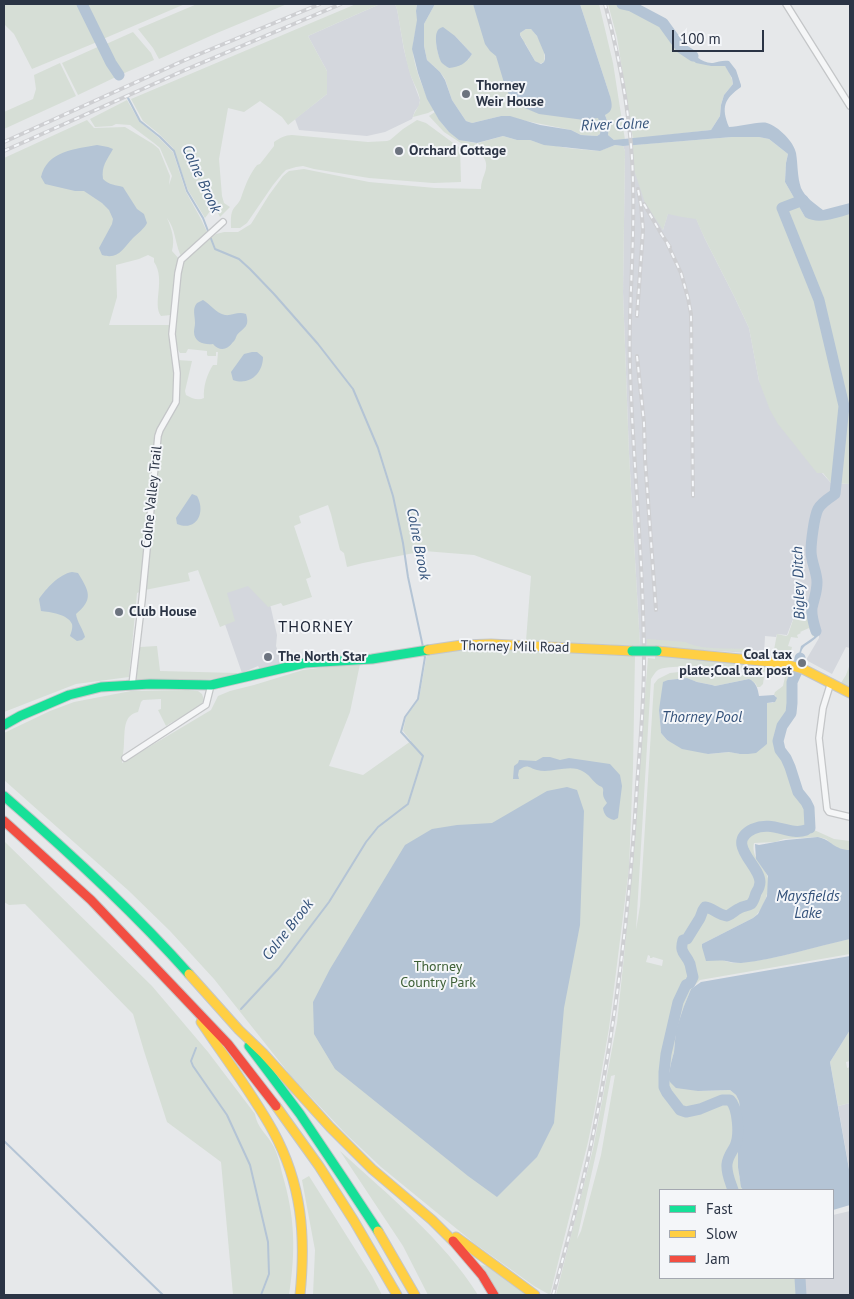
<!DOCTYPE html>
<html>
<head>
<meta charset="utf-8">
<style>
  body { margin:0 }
  #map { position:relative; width:854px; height:1299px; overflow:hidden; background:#e6e8ea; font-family:"PT Sans",sans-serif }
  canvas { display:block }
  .frame { position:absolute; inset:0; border:5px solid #2b3445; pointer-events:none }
  .legend { position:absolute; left:659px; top:1189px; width:175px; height:90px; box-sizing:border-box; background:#f4f6f9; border:1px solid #a4a8b1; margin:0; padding:6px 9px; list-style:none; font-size:15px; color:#2b3445 }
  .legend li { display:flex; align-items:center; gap:10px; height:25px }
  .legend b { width:25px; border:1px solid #a4a8b1 }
  .scale { position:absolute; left:672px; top:30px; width:92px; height:22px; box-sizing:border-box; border:2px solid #2b3445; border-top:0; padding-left:6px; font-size:15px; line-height:18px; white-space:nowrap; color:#2b3445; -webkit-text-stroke:4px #f4f6f9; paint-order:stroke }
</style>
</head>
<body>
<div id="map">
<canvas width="854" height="1299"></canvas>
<div class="frame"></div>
<ul class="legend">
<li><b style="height:6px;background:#16e098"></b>Fast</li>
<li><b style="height:6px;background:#ffcf43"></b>Slow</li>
<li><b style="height:6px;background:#f24e42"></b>Jam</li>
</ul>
<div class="scale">100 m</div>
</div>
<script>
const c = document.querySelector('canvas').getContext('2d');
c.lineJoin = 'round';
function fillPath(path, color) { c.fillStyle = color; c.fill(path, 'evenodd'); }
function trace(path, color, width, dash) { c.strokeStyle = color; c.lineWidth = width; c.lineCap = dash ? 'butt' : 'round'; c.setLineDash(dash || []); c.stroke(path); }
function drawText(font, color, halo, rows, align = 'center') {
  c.font = font + ' "PT Sans",sans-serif'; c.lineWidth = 4; c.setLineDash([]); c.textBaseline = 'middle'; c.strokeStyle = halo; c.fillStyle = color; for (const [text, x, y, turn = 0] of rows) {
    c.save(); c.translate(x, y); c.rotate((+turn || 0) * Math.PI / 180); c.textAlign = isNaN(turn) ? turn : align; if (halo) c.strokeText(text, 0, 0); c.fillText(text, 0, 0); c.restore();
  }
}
fillPath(new Path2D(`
  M380,4h15l2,5 7,41 7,26 9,24 -1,6 -4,5 -3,8 -27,13 -18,4 -68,-6 -4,-11 32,-25v-23l-19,-35z
  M633,145v22l30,63 5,-17 28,5 9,21 29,57 15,32 10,53 63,92 9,10 19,1v164l-4,-1 -14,27 -26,-14 13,-22 -1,-19 -23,-5 -8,21 -10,-1 -1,3 -11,-1 -1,18 -124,-8 -11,-192 -6,-162 2,-141 -2,-5z
  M226,563l44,41 7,31 -1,11 6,17 -21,8 -3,-5 -16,7 -36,-103z
  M850,1103v71l-12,-68z
  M850,1211v84h-49l-1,-17h33v-63z`), '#d4d7dd');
fillPath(new Path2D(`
  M4,4h76l17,38 -65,27 -18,-35 -10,-10z
  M85,4h100l-82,35 -14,-25z
  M197,4h90l-70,29 -58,26 -6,-11 -15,-19z
  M356,4h24l-72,32 19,35v23l-39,31 -6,-8 -22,-16 -16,11 -16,-4 -9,51 3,37 2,7 6,4 -10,10 -9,-18v11l-6,8 -17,-28 -15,-42 -15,-15 -15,-12 -12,-22z
  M395,4h22c-2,7 1,12 0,19 -1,8 -4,16 -4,24 -1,16 12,48 21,63l-6,3 -15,4c1,-5 7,-11 7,-17 -1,-8 -7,-18 -10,-26 -6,-21 -9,-43 -13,-65z
  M435,4h38l3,8 47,27 -3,-4v-2l6,-4h5c8,8 16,22 13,33l-5,2 -4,-3 -10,-18 -29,13 97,63 6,-2 2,9 -1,8 -3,2 -16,-1 -10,-5 -70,-14 -29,7 -6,-2 -14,-21 -7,-21 -5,-7 -13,-12 -3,-14v-22zM455,36l15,16 2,2 -4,6 -3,-8 -5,-1 -3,5 1,2 3,1 2,-1 -14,10c-11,-7 -12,-17 -13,-29z
  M580,4h19l14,59 12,77h-11l-6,-5 1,-9 -4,-11 5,-19z
  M608,4h9l13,4 31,17 19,25 10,9 21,7h14c4,5 7,12 8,18l-9,11 -3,10 -1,11 -9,14 -78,9 -16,-102z
  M133,32l18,21 3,7 -34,15 -8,-12 -8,-18z
  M102,45l7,17 9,14 -40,19 -16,-32z
  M60,63l16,33 -72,33v-17l29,-13 3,-10 -2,-14z
  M127,100l12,21 20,17 14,14 13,40 15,27 7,15 -26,24c-7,-12 -6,-29 -15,-40 5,12 8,21 5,33l8,9 -7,49 -2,6 -10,1c-9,-12 5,-37 -7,-54v-4l-6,-3 -9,4 -23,6 1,32 -8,28h63l5,35 15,1 -7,30 1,4c5,3 12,6 18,3 -1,-11 3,-24 9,-33h4l1,-13h-2v4h-8l-1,-1v-4l-19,-2 -2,4h-6l-3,-5h-1l-2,-14 5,-57 4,-16 33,-27 8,-2h14l13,-8 18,-29 14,-19 6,-5 15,-2 65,13 66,6 46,1c0,-15 13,-23 -2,-37v-7l-1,-2 25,-7 14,4h13l6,2 31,6 32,3 16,-6 8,1 2,5 -2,142 6,161 11,192 -114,-5 5,-65 -57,-21 -50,-4 -61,12 -16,4 -3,-14 -4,-3 -9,-36 -3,-9 -29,11 2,7 -7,3 17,51 -5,2 6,18 -29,9 -2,-3 -13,4 -20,-21 -21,7 8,28 -15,6 -22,-57 -10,3 2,8 -45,9 -8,3 -8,84 -53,7 -72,28v-554l83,-38 7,8 31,-1 28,17 6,5 11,27 -1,9 3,-9 -12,-28 -6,-5 -24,-18 -14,-1 -4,2 -17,1 -5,-8z
  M435,112c9,17 21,30 42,31v8h-4l-29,-19 -15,-16z
  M417,120l9,3 34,25 1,34 -28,1 -64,-5 -55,-9 -11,-3 -7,1 -10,3 -4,4 -9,11 -26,38 -7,5h-9c0,-6 -1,-15 3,-20 3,-4 5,-5 7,-10 4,-12 8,-23 16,-33l3,-1 14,-18v-4c6,-4 11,-7 18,-7l76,7 19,-1 3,-1 13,-11z
  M732,137h27l10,2 19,15 -2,9 -1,19 20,35 45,-3v270l-19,-1 -8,-10h-6l-39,-49 -8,-14 -11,-29 -10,-53 -15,-32 -29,-57 -9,-20 -14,-2 -14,-3 -5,16 -18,-27 -12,-36v-22z
  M795,614l16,3 -1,4 5,12 -2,4 -4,-9 -9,4 1,1 -4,2 1,3 -7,-1 -3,9 4,1 -1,4 -4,-1 -2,7 7,1v3l-17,-4 -2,-2 4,-21 9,2 2,-1z
  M647,639l39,3c12,8 44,6 60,7l-1,3 -98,-6z
  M157,646l3,25 77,2v3c-34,6 -66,4 -101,3l4,-32z
  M460,647h32l143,8 -2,113 -4,100 -20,160 -12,70 -9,44 -38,153 -16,-9 -60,-43 -93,-76 -35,-33 -55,-58 -77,-97 -44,-48 -41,-40 -125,-111v-47l46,-22 24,-9 57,-11 57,-1 10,1 4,3 2,6c-8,14 -25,17 -38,26l-8,-16 3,-1v-10l-18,1 -2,2 -3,10c-15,3 -13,19 -14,31 0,7 -2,14 -2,20l89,-53 7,-14 12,-5 24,-6 49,-15 39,-5 18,-1 -10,48 -21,54 34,9 48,-34 -8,-10 3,-14 13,-18 8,-46z
  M655,656l90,6 5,4 -2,3c-17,0 -77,-6 -90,1 -3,2 -5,6 -7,9l-15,251 4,-24 14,-222 4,-5 12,-6 9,-1 85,4 -1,8 -3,3h-3l-1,-3 -7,-5 -34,7 -3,-1 -15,-3 -11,-4 -18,2 -9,30 2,23 6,7 41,14 22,-2 10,2 27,-10v-41h6l3,-7 -2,-1 1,-3 8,-6 2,-9 5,-3 -34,-3v-6l2,-1 29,4 8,2 -5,13 1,20 -2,9 -2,5 -5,6 -3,6 2,8 -1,6 2,10 3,5 -1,1c6,11 8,25 14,34 3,6 7,11 10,18 1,6 -1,11 1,17 -15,10 -40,-13 -63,4 -19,14 13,35 13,50 0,4 -5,14 -8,18 -2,2 -21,12 -23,12 -7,1 -16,-5 -22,-7 -10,8 -11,29 -24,34 -4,15 6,17 8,30l1,-6c-5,-10 -11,-11 -8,-23 11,-3 18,-22 22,-31l3,-1c7,6 16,12 25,6 2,-1 3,-3 6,-5 3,-1 8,-1 11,-4 4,-2 10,-16 11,-20 2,-15 -19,-26 -16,-48 14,-12 27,-10 43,-6 6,1 11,3 17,1 2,0 5,-2 7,-3l22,10 16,2v9h-7l-8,-3 -9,-8 -8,-2 -34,2 -9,3 -21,1c-3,14 8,21 13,32 5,13 -4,36 -14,43l-51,26 23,17 8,2c40,-2 78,-16 117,-24v15l-150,26 -9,9 -7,17 -8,24 -2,22 -3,11 -3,15 30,13 32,-1 6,5 3,6 1,7 -2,7 4,17 -4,14 1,30 4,14h-83v88h139l2,17h-245l37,-146 24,-126 7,-66 24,-299 7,1zM648,955l2,1v2h2l1,-1 10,3 -1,6 -16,-4zM615,1075l-14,80 -20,76 -4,8 24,-108 10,-55z
  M850,664v28l-11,-6 7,-11z
  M4,841l148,145 56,66 47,62c2,14 13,21 19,33 4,8 6,17 8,26 13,44 14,77 7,122h-56l-12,-133 -54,-40 -23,-71 -11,-37 -108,-110 -16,1 -5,-3z
  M850,1030v31l-4,1 1,6 3,-1v36l-12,3 -8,-44z
  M340,1151c47,43 104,89 138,144h-50l-25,-49z
  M309,1176l63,100 10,19h-69l2,-45 -13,-70z
  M481,1265l6,1 40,29h-28l-4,-8z`), '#d6ded6');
fillPath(new Path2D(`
  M417,4h18l-11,20v22l3,14 13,12 5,8 7,20 14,21 6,2 29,-7h9l30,9 31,5 10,5 16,1 3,-2 1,-8 -3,-8 -14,2 -45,-6 -19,-8 -9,-7 -6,-13 -9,-30 -6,-5 -5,-7 -12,-40h107l30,92c2,8 4,15 -5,19l4,11 -1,9 6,5 97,-10 9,-14 1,-11 3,-10 9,-11 -1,-6 -7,-12h-14l-15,-3 -16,-13 6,-4c6,7 16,18 27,17 5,-1 10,-3 16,-2l7,9 5,15v2c-17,12 -20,20 -12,40 10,0 30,-6 38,-4 11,3 27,19 29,30 2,12 1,23 5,35 4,9 14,16 22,22l27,-7v11c-14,4 -32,11 -45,3l-20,-35 1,-19 2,-9 -19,-15 -10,-2h-27l-109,9 -8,-1 -15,6 -56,-6 -14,-5h-13l-14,-4 -26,7 -18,-3 -10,-8 -10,-12 -12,-21 -9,-26 -6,-24 5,-29 -1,-9zM526,29h5l6,7 8,19v4l-1,3 -3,2 -6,-3 -15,-26v-2z
  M443,27l12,9 15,16 2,2c-6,10 -13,13 -23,14 -2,-1 -6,-4 -7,-5 -4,-5 -8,-25 -5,-31 1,-3 3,-4 6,-5z
  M97,145l11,2 5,2c-6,11 -12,17 -10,30 6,6 13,6 20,8l14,22 7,5 3,9c-3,6 -9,10 -14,15 -10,10 -14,22 -31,17l-3,-7 13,-24 1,-5 -4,-9 -7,-7 -18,-12h-9l-30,-7 -4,-7c6,-26 34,-28 56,-32z
  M203,300c7,4 13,13 22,15 7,1 13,-4 21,-1 4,13 -2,13 -9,21 -1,2 -2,6 -4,7 -6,9 -14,9 -20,2 -9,1 -19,-2 -19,-12 0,-3 1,-6 1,-9 0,-8 -3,-14 2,-20z
  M252,352h5l6,5c0,16 -13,29 -30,23l-2,-8 13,-18z
  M192,494l5,2c9,16 0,36 -20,28l-1,-6z
  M72,572l6,1c11,18 16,26 -2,41 1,8 7,15 9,23l-3,3 -5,1 -7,-5c1,-3 3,-8 2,-12 -4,-10 -22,-12 -31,-13l-2,-12c7,-10 20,-25 33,-27z
  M811,617l3,1 4,18c-13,13 -17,6 -18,27l-3,-1 4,-16 13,-9c3,-7 -4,-12 -3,-20z
  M687,678l10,4 15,3 3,1 34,-7c7,3 9,10 10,17l15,-1 3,3 -2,4 -8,1v41l-11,9 -8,1h-8l-11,-2 -21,2 -26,-5 -15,-9 -6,-7 -2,-23 4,-28 5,-2z
  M543,757h7l10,3 9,-2 41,6 10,11 2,11 -4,32 -4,2c-7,-2 -10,-5 -11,-12l4,-5c-2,-3 -4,-6 -4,-9 0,-4 1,-4 -1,-7 -8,-3 -11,-11 -18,-15 -14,-9 -32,2 -47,-2 -8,-2 -9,-7 -18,0l-1,5 1,4h-6l1,-13 4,-3 1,-3 17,1z
  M567,787l10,3 7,21 -4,114 -16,83 -10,115 -17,34 -40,40 -29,-21 -133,-107 -21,-35 -1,-32 17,-33 75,-124 27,-16 25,-4 35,-2 55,-32z
  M818,837c14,3 16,13 32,13v89c-36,8 -72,20 -109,24 -6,0 -10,-1 -15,-2 -6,-1 -13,0 -20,0l-4,-14v-3l51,-26 5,-4 9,-18 1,-20 -12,-17 -1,-15 4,1 27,-5z
  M850,956v74l-20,32 20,113v30l-17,5v-20h-90l-2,-3 -3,-20v-21l4,-14 -4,-17 2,-7 -1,-7 -3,-6 -6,-5 -32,1 -22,-3 -6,-6 -2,-4 3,-15 3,-11 2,-22 8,-24 7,-17 10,-7z`), '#b4c4d5');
trace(new Path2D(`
  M128,98l12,23 20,16 14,14 13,40 16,27 12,31 24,10 11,10 24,25 44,50 35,45 25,59 15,48 10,47 5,34 15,70
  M806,830l4,-2
  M241,1009l38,-41 50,-66 37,-60 12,-15 30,-23 15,-48 -22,-24 4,-15 13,-18 7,-42 -1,-2
  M196,1048l-5,13 2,5 34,49 23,50 18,77 1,32 -8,21
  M4,1141l159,154`), '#b4c4d5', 2);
trace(new Path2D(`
  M82,4l29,59 8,12
  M622,4l9,2 32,17 18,25 12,8
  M803,200l-21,8 37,92 25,106 -9,88c-6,4 -14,9 -17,15 -4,8 -7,34 -7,42 0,11 6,21 6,31 0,11 -3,16 -5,26 -1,8 2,16 4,23
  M800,658l-1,9 -7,15v21l-1,10 -9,13 -4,15 2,9 6,8 4,9 8,25 8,10 3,6 1,20
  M733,1190c-3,-9 -7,-17 -6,-26 1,-8 5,-12 8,-18 5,-11 3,-38 -5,-46h-8l-22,9 -14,3 -6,-2 -3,-4 -10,-13 -3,-6v-15l2,-18 12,-52 8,-17 4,-2 3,-6c-1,-4 -2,-8 -3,-13 -4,-11 -11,-10 -7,-24l4,-1 13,-21 3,-8 2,-3c8,1 13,8 22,9 5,-2 8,-6 13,-8 3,-2 8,-2 11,-4 3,-3 4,-8 5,-11 2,-3 4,-7 4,-11 0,-17 -36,-39 -7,-53 20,-9 36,7 53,1
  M800,1278l1,17`), '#b4c4d5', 11);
const street = new Path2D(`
  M786,4l64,102
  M831,682l-8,26 -4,30 8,71 2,3 21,5
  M132,685l10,-85 16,-164 2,-6 16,-28 1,-29 -5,-39 6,-61 3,-13 42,-38
  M125,758l81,-53 5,-20`);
const fast = new Path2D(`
  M4,725l16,-9 49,-21 32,-8 49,-3 61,1 94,-22 67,-4 56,-9
  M4,796c65,56 128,114 185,178
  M249,1046l51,68 45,67 33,50`);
const slow = new Path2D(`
  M428,650l34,-5 29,-1 141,7
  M657,651l125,12 21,6 47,24
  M189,974l50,56 24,23 67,74 42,42 60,51 21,21
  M201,1022c24,36 51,71 72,109 29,53 33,105 27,164
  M276,1106l43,60 35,55 43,74
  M378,1231l37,64
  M456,1237l79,58`);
const jam = new Path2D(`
  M4,821l87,79 137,144 48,62
  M453,1241l29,34 12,20`);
trace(street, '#c4c6c8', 8);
trace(fast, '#c4c6c8', 11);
trace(slow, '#c4c6c8', 11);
trace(jam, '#c4c6c8', 11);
trace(street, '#f5f6f7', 5.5);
trace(fast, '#16e098', 9);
trace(slow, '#ffcf43', 9);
trace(jam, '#f24e42', 9);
const rail = new Path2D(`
  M4,142l181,-82 135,-56
  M4,151l181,-81 156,-66
  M644,204l18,31 8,12
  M667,243l14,30 7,25 3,16 2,182
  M637,316l6,-86 -2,-25 -3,-16
  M637,356l7,67 1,36 11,151
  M553,1295c15,-55 30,-109 41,-165 23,-113 36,-228 43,-344 3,-41 7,-83 7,-124 0,-98 -11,-196 -14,-294 -2,-61 5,-122 3,-184 -1,-61 -12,-121 -28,-180`);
trace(rail, '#cecfd2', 4);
trace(rail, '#f4f6f9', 2, [5.5]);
const fastBridge = new Path2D(`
  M632,651h25`);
trace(fastBridge, '#c4c6c8', 11, []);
trace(fastBridge, '#16e098', 9);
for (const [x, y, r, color] of [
  [466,94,5,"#6c737f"],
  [399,151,5,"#6c737f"],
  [119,612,5,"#6c737f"],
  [268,657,5,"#6c737f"],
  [802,663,5,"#6c737f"]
]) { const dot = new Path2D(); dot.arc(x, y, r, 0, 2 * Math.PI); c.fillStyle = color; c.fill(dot); trace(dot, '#f4f6f9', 2); }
drawText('bold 14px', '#2b3445', '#f4f6f9', [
  ["Thorney",476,86],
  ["Weir House",476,102],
  ["Orchard Cottage",409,151],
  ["Club House",129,612],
  ["Coal tax",792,655,"right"],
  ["plate;Coal tax post",792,671,"right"],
  ["The North Star",278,657]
], 'left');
drawText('14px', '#2b3445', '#f4f6f9', [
  ["Colne Valley Trail",152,497,-84],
  ["Thorney Mill Road",515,647,1]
]);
drawText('14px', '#3f6138', '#f4f6f9', [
  ["Thorney",438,967],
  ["Country Park",438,983]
]);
drawText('italic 15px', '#34527a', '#f4f6f9', [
  ["River Colne",615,125,-2],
  ["Colne Brook",201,179,65],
  ["Colne Brook",418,544,79],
  ["Bigley Ditch",799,583,-92],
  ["Thorney Pool",702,718],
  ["Maysfields",808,897],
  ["Lake",808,914],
  ["Colne Brook",288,930,-52]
]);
c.letterSpacing = '1px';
drawText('16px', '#1d2536', '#f4f6f9', [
  ["THORNEY",316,627]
]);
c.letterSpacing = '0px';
</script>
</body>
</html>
